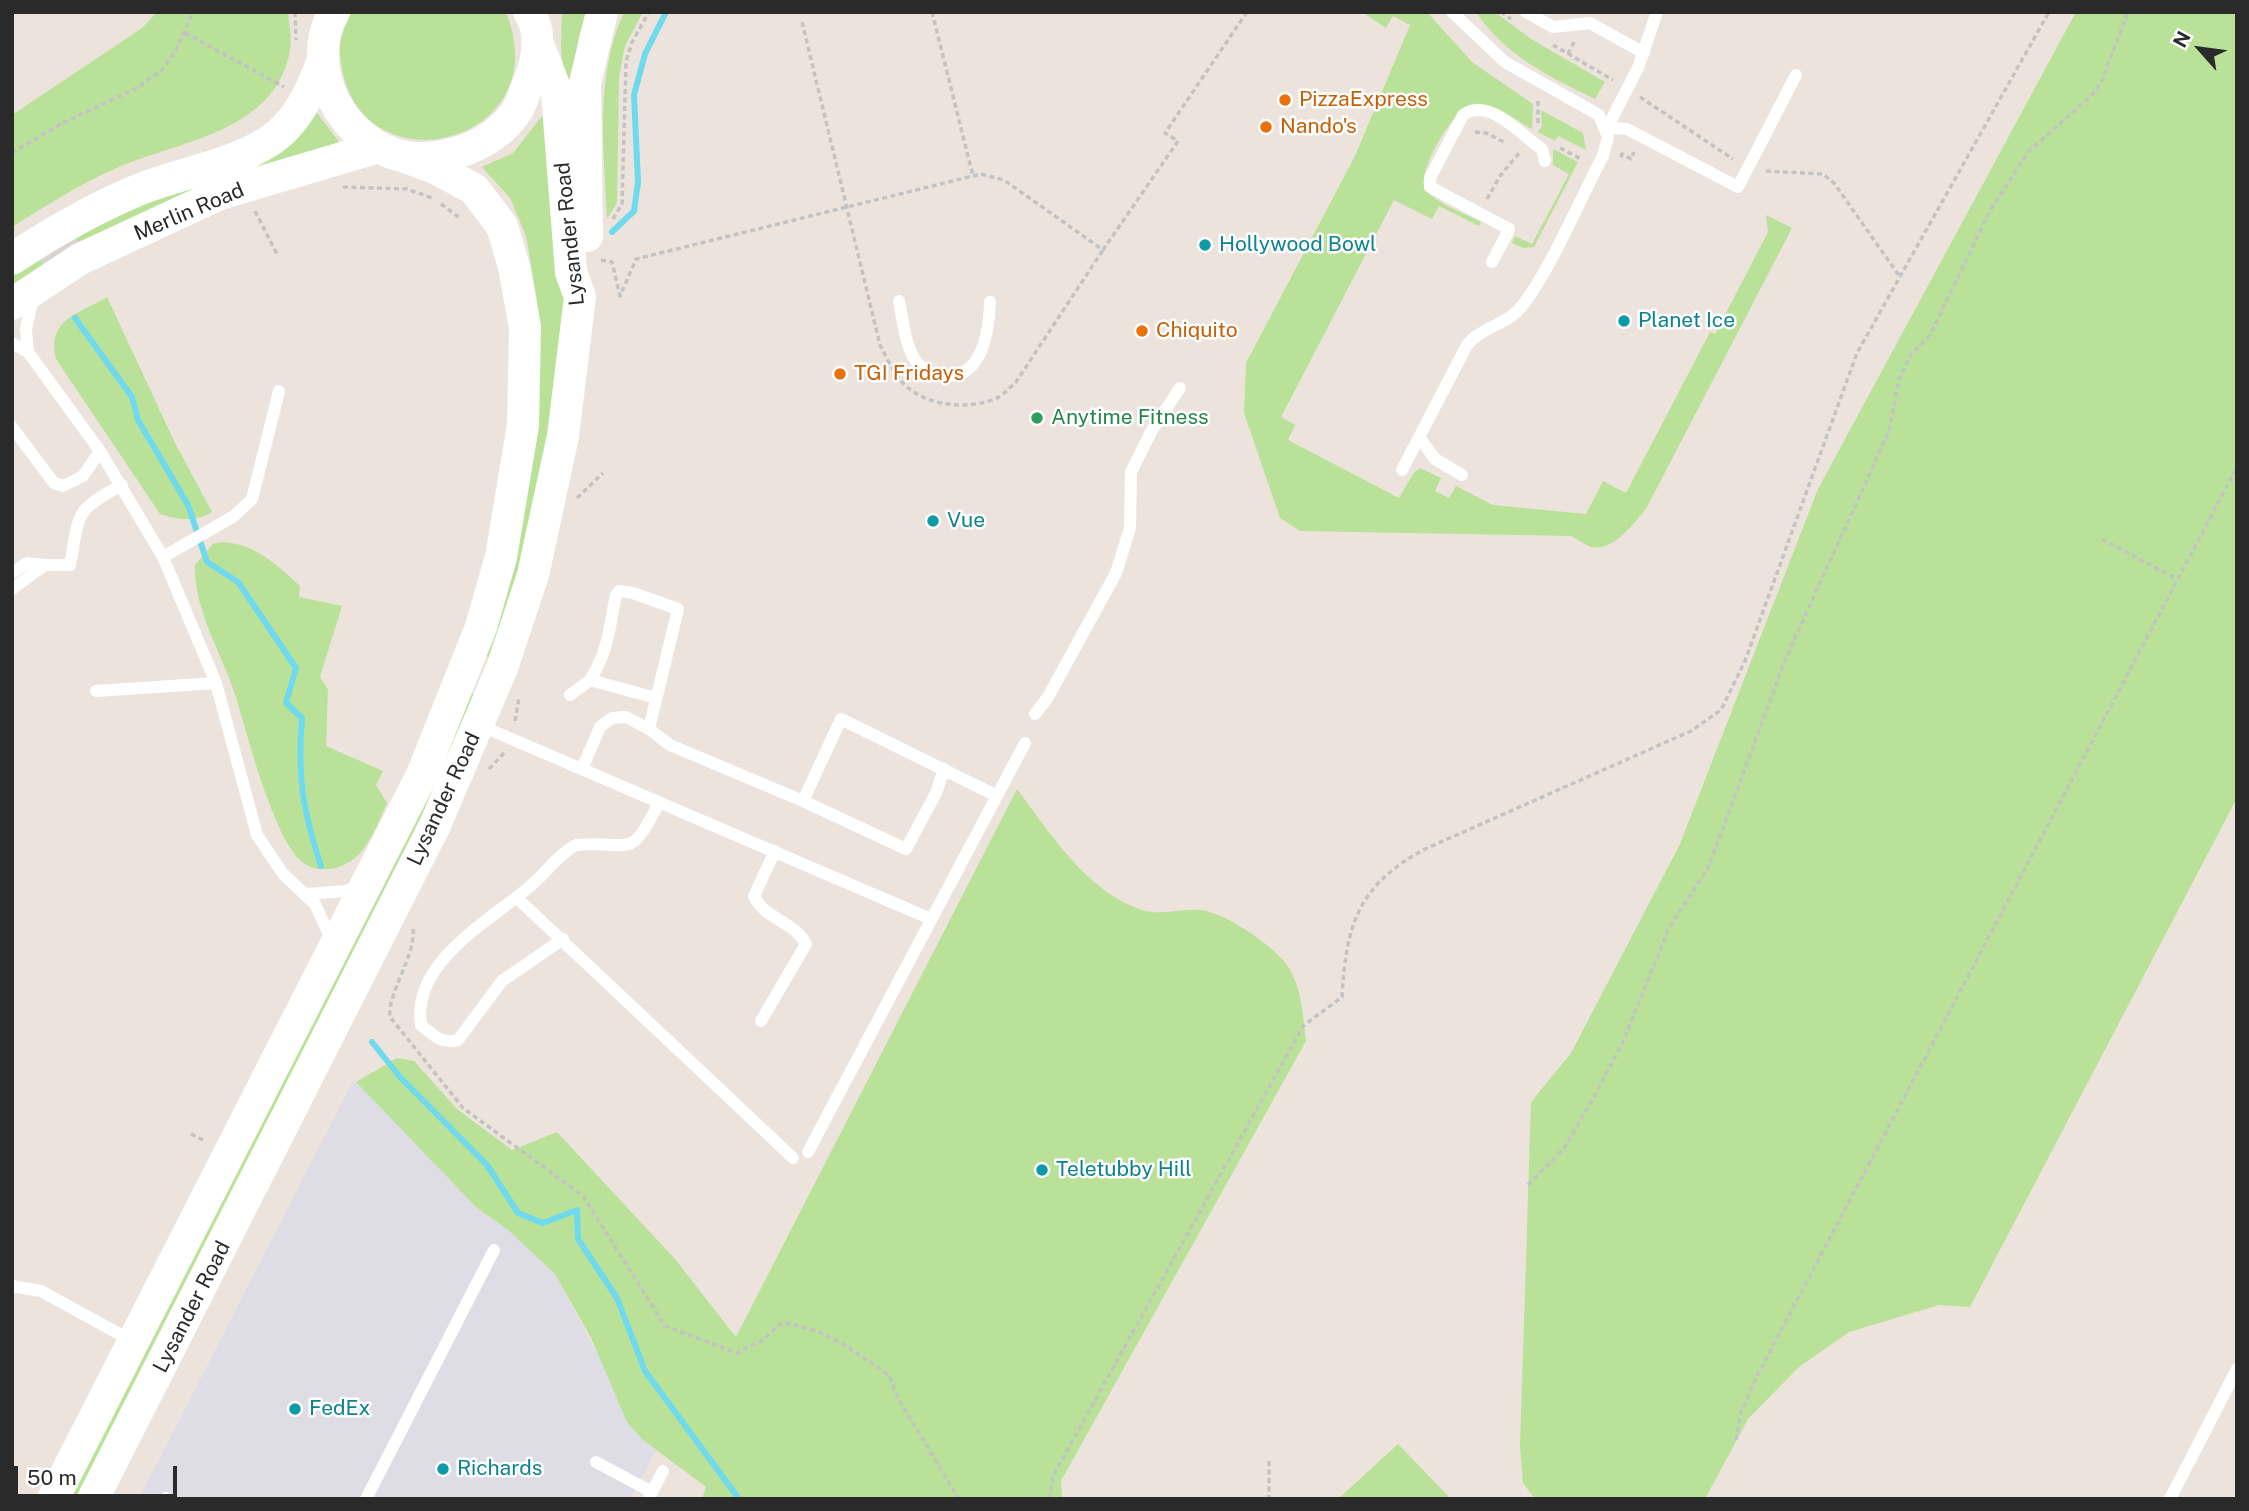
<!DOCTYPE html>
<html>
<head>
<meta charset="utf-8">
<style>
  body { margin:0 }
  #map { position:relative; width:2249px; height:1511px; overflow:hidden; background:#ece3dc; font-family:"Public Sans",sans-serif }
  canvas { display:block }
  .frame { position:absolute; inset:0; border:14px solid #2a2a2a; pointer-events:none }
  .north { position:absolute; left:2165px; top:14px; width:70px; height:70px; -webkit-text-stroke:5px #fff; paint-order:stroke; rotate:298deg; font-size:19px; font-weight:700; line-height:28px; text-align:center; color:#2a2a2a }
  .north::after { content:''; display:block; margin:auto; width:24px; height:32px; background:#2a2a2a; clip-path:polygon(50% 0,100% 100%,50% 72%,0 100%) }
  .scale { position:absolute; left:14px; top:1466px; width:163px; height:32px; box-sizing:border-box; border:4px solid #2a2a2a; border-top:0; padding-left:9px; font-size:21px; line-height:24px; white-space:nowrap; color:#2a2a2a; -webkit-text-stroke:5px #fff; paint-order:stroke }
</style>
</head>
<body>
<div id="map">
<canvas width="2249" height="1511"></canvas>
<div class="frame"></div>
<div class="north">N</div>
<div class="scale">50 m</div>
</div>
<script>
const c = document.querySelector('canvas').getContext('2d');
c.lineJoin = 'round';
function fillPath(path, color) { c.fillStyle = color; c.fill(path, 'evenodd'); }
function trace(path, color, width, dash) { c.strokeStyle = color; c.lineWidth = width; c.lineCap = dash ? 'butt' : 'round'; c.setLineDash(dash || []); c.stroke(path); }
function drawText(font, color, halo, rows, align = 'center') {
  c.font = font + ' "Public Sans",sans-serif'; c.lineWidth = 5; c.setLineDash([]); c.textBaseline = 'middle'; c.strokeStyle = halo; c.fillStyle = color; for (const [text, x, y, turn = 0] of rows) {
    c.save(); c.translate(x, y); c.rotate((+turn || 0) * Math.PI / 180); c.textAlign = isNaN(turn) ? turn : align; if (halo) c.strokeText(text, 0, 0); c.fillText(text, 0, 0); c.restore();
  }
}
fillPath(new Path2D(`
  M354,1079l123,129 30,21 48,45 88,166 13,10 -26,49h-491z`), '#dedce4');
fillPath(new Path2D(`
  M157,12h131c1,12 4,26 2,38 -14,83 -113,91 -176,119 -35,16 -69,37 -102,58v-112l130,-87z
  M351,12h155c53,133 -144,179 -164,56 -4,-20 -3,-38 9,-56z
  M562,12h27l-10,23 -12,85 -6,-75z
  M624,12h19l-18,34 -6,31 -2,126 -10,16c-3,-70 -13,-141 17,-207z
  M1362,12h65l45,50 61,42 -1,25c-16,-9 -40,-28 -59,-25 -19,3 -57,69 -48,85 7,12 43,26 56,33l-2,4 -40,-20 -7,13 -38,-19 -113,217 14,8 -7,15 111,58 14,-24 7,-6 21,10 -6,13 14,7 7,-12 37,19 93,9 17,-33 23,12 84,-161 5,2 53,-102 -2,-17 26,13 -146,281c-12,14 -33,43 -54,38 -7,-2 -15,-8 -21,-11l-271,-5 -20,-13 -36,-105 2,-50 109,-207 55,-131 -17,-9 -7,12z
  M1476,12h19l36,27 74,43 -10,17c-45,-22 -91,-44 -119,-87z
  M2076,12h161v786l-267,509 -31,-2 -90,27 -50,35 -51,52 -43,80h-170l-12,-16 -3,-37 11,-344 40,-49 109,-209 138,-355z
  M315,110l27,36 -261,100 -7,-11z
  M1541,110l42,23 3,17 -28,-14 -3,5 -17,-9 4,-6z
  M542,116l3,6 21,176 -22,175 -50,186 -8,-3 53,-268 -2,-88 -11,-64 -16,-38 -28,-31 31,-14z
  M1553,149l25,13 -44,85 -11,1 -11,-5 3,-7 17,8 37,-70 -16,-9z
  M39,257l7,11 -34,21v-13z
  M107,297l68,146 37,69c-15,10 -36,8 -52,2l-104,-155c-9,-40 21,-44 51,-62z
  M223,542c34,3 53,22 77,44l-1,11 43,9 -22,71 8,12 -2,57 57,25 -7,14 11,18c-7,16 -14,34 -25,48 -14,17 -42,26 -61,10 -27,-23 -54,-127 -65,-164 -14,-44 -42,-85 -41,-132l18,-21z
  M471,693l9,4 -22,55 -379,747h-10z
  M1017,789c34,45 69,102 125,121 18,6 41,-2 59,0 24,2 76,38 88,58 13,22 14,48 17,73l-245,440 1,18h-360l4,-12 -63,-47 -16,-18 -36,-84 -36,-64 -48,-45 -30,-21 -121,-126 41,-24 17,3 43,48 55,41 45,-18 118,127 61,78z
  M1398,1444l53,55h-113z`), '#b9e298');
fillPath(new Path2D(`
  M74,235l7,11 -35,22 -7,-11z`), '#d8d3cf');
trace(new Path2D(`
  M612,232l22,-21 4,-29 -4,-87 11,-41 21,-42
  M75,318l57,79 6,23 50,85 19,57 31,20 58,86 -10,35 16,15c-5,58 1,93 19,148
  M372,1042l28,35 87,88 31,48 25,10 34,-13 1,29 39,59 28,73 94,128`), '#6fdaee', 6);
trace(new Path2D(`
  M295,12l1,28
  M932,12l41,164
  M1501,12l10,7
  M802,22l78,323c8,15 16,35 31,45 23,17 58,19 84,9 8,-3 15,-12 21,-17l87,-132
  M185,33l99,54
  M1553,45l60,35
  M1568,54l7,-14
  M1640,97l93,62
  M1538,101v25
  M1475,132l11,1 18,9
  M1560,148l21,11
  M12,153l47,-28 78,-37 25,-18 14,-20 17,-38
  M1621,157l1,-3 9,5 3,-7
  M1766,171l57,3 11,9 66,94
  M343,187l64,2 25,9
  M1487,199l13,-23 20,-24
  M441,204l19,14
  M255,211l23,45
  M613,219l9,-15 4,-142 6,-20 17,-30
  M601,260l11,2 8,34 16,-37 345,-85 23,6 99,70 75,-109 -13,-8 82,-121
  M577,498l26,-25
  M2102,539l75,40
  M515,721l4,-23
  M489,769l16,-17
  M413,929c3,26 -26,65 -23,88l73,91 120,88 82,130 72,27 27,-14 14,-14 9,-2 30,8 24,12 48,32 9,23 61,101
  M191,1134l14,7
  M1528,1185l36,-37 27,-46 31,-58 47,-116 39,-60 78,-210 103,-227 10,-52 12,-25 18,-17 61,-126 38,-59 63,-56 11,-16 26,-68
  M1736,1440l5,-28 16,-36 480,-909
  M1269,1461v38
  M1049,1499l4,-23 250,-450 39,-29c4,-72 16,-112 83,-148l266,-118 30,-21 24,-49 112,-308 192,-341`), '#c3c3c3', 3.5, [5, 3.5]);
trace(new Path2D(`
  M1526,12l27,15 37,-4 54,30
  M1657,12l-19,56 -31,60 20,1 111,58 58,-112
  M1509,229l-79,-42v-9l33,-63c26,-19 59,21 79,34l3,12
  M1492,262l16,-30
  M899,301c4,19 6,46 18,62 7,8 18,13 29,13 37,1 43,-46 44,-74
  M12,343l16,9 72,99 63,106 53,126 41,152 26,39 32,30 17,37
  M28,352l-2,-23 7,-31
  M12,427l42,56 9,3 20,-10 17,-25
  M1419,437l16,22 27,16
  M1402,470l65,-125c14,-18 41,-20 56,-40 30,-40 56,-104 80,-149l5,-19 -9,-22 -94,-53 -53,-50
  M163,557l71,-41 18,-17 27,-108
  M12,573l15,-10 18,2
  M12,589l33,-24h25c10,-52 3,-54 52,-80
  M96,691l120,-8
  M570,695l20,-15
  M1035,714l13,-17 68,-124 14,-45 1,-56 21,-42 28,-42
  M479,725l452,194
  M649,729l29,-120 -45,-16 -14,-2 -3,4c-7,33 -7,55 -26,85l66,18
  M582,769l18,-42 12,-9 14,-1 23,12 21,16 133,56 103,48 30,-56 8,-24
  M803,801l38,-82 156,77
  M306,894l40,-3 15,-5
  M517,898l276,260
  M563,939l-61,42 -44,59c-16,5 -26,-6 -37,-15 -10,-62 67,-103 107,-137 17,-13 29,-33 48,-43 54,-5 54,18 83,-43
  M761,1021l45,-77c-13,-24 -41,-24 -52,-48l21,-45
  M808,1152l217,-409
  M12,1286l29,5 93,51
  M596,1462l56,30
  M649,1498l14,-27
  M166,1499v-1
  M366,1499l128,-249
  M2170,1499l67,-130`), '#fff', 12);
trace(new Path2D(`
  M334,12c-32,56 9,133 72,145 19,3 35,0 53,-5 23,-7 46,-22 59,-43 5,-9 8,-20 12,-30 8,-20 12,-48 -1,-67
  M587,236l-2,-153 17,-71
  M12,259c39,-26 83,-51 126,-69 42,-17 92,-24 130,-48 30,-19 43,-51 55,-82
  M12,304l68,-45 140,-65 159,-47
  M53,1499l369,-724 59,-148 20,-70 22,-132 2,-98 -11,-60 -12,-41 -28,-37 -39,-21 -30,-11
  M93,1499l342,-674 67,-157 31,-93 30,-139 17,-139 -9,-25 -14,-179 -19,-49`), '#fff', 32);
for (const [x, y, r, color] of [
  [1285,100,7,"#e8710a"],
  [1266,127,7,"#e8710a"],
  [1205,245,7,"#0f9aa8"],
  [1624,321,7,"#0f9aa8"],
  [1142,331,7,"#e8710a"],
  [840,374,7,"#e8710a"],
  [1037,418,7,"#2e9e5b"],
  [933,521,7,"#0f9aa8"],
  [1042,1170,7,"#0f9aa8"],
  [295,1409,7,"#0f9aa8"],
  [443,1469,7,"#0f9aa8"]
]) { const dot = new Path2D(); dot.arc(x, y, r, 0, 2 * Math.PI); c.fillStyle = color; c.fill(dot); trace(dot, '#fff', 2.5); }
drawText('21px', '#c56008', '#fff', [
  ["PizzaExpress",1299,100],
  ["Nando's",1280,127],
  ["Chiquito",1156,331],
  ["TGI Fridays",854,374]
], 'left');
drawText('21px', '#2a2a2a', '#fff', [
  ["Merlin Road",189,212,-23],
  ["Lysander Road",570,234,-96],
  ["Lysander Road",444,799,-65],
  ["Lysander Road",192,1307,-63]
]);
drawText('21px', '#0d838f', '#fff', [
  ["Hollywood Bowl",1219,245],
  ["Planet Ice",1638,321],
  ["Vue",947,521],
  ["Teletubby Hill",1056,1170],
  ["FedEx",309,1409],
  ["Richards",457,1469]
], 'left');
drawText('21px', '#27864d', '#fff', [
  ["Anytime Fitness",1051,418]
], 'left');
</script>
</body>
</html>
